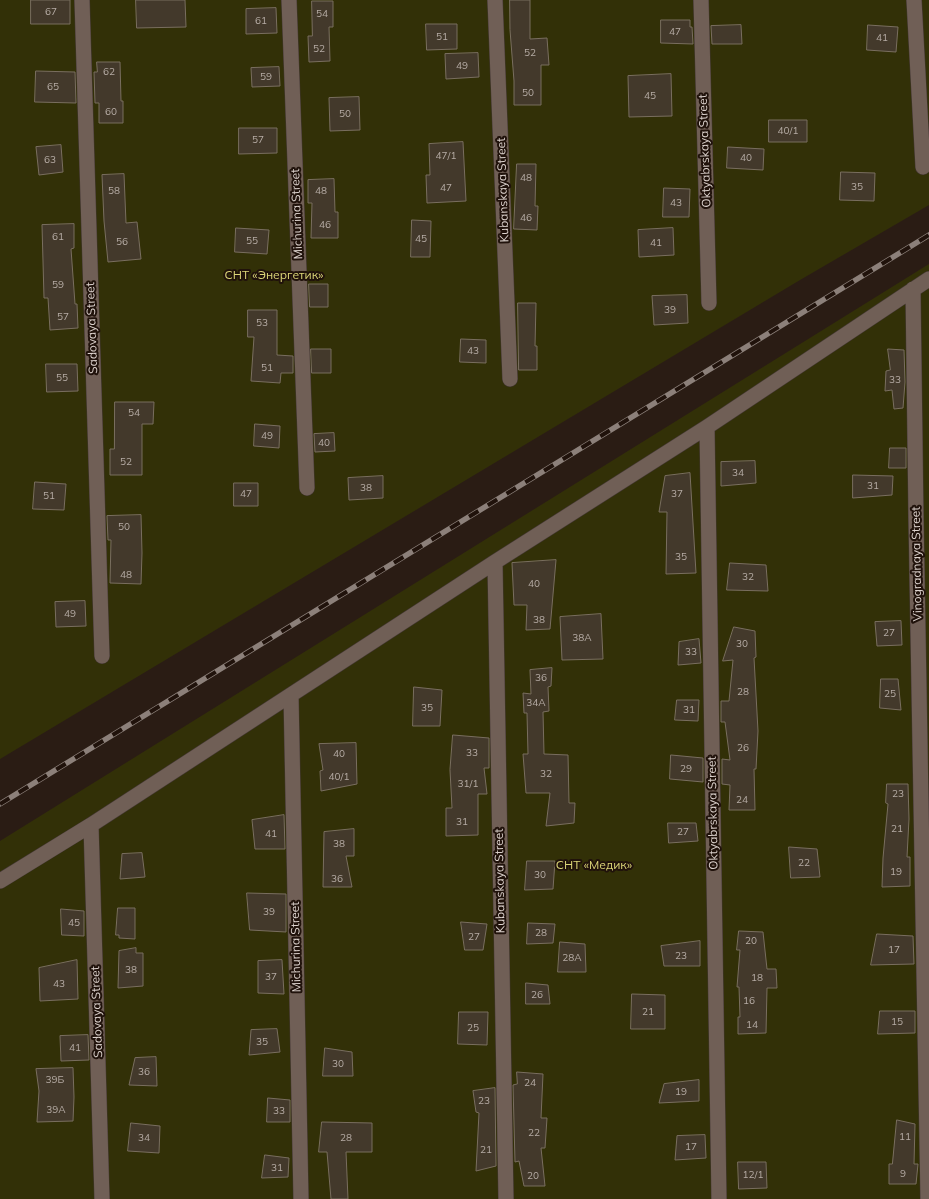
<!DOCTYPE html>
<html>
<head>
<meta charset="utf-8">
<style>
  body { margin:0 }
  canvas { display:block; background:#2a1c14 }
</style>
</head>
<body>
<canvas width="929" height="1199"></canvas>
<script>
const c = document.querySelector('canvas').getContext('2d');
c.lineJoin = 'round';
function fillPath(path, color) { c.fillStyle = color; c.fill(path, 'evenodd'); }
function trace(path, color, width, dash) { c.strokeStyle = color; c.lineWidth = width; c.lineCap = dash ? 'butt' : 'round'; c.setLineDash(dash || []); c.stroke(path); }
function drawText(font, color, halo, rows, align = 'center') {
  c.font = font + ' Mulish,sans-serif'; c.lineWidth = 4; c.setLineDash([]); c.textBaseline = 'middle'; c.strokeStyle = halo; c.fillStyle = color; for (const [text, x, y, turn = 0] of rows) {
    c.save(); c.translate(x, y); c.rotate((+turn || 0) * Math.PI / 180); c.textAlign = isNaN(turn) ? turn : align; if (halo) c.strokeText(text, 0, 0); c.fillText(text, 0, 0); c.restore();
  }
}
fillPath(new Path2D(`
  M0,0h929v205l-129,75 -800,479z
  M929,264v935h-929v-358z`), '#323007');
const building = new Path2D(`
  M31,0h39v24h-39z
  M136,0h49l1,27 -49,1z
  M510,0h20v39l17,-1 2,27h-8v40h-27v-24l-4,-51z
  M312,1h21v26h-4l1,34 -21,1 -1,-26h4z
  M276,8l1,25 -31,1v-25z
  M661,20h29v7h2l1,17 -32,-1z
  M426,24h31v25l-30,1z
  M741,25l1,19h-30l-1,-18z
  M868,25l30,2 -2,25 -29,-2z
  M478,53l1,24 -33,2 -1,-25z
  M97,62h23l1,39h2v22h-24v-20h-4l-1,-31h3z
  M279,67l1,19 -28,1 -1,-19z
  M36,71l39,1 1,31 -41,-1z
  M671,74l1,42 -43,1 -1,-41z
  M359,97l1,33 -30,1 -1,-33z
  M769,120h38v22h-38z
  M239,128h38v25l-38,1z
  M463,142l3,59 -39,2 -1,-28h4l-1,-31z
  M61,145l2,27 -24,3 -3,-28z
  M728,147l36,2 -1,21 -36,-2z
  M517,164h19l-1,42h3l-1,24 -23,-1z
  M841,172l34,1 -1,28 -34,-1z
  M124,174l2,49 11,-1 4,37 -33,3 -4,-41 -2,-46z
  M334,179l1,33h3v26h-27l1,-35h-4v-23z
  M664,188l26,1 -1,28h-26z
  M412,220l19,1 -1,36h-19z
  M74,224v24l-3,1 4,55h2l1,24 -28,2 -2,-32h-4l-2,-73z
  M236,228l33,2 -2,24 -32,-2z
  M673,228l1,27 -35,2 -1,-27z
  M309,284h19v23h-18z
  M687,295l1,28 -34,2 -2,-29z
  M518,303h18l-1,43h2v24h-18z
  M248,310h29v45l16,1v17h-12l-1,10 -29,-2 3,-44h-6z
  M461,339l25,1v23l-26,-1z
  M311,349h20v24h-19z
  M888,349l16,1 1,32 -2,26 -9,1 -2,-19 -7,1 1,-20 4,-1z
  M46,364h31l1,27 -31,1z
  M115,402h39l-1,22h-11v51h-32v-26h4z
  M255,424l25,2 -1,22 -25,-2z
  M334,433l1,18 -20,1 -1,-18z
  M890,448h16v20h-17z
  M755,461l1,22 -35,3v-24z
  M690,473l6,100 -30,1 1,-62h-8l6,-36z
  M853,475l40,1 -1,19 -39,3z
  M383,476v22l-34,2 -1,-22z
  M35,482l31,2 -2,26 -31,-1z
  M234,483h24v23h-24z
  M141,515l1,38 -1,31 -31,-1 1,-43h-3l-1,-24z
  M556,560l-6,69 -24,1 1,-25h-13l-2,-42z
  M730,563l36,2 2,26 -41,-1z
  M85,601l1,25 -30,1 -1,-25z
  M601,614l2,45 -41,1 -2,-43z
  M901,621l1,24 -25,1 -2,-24z
  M734,627l21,4 1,26 -2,1 4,73 -2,38h-2l1,41h-26l1,-25 -8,-1v-25l8,1 -5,-38h-4v-21h8l4,-41 -10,1z
  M699,639l2,24 -23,2 1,-23z
  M552,668l-1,18 -3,1 1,24 -6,1 1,42 24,1 1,48h6l-1,20 -28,3 4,-33h-24l-3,-39h5l-1,-41h-3l-1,-20 8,1 -1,-24z
  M881,679h17l3,31 -21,-2z
  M414,687l28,3 -2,36h-27z
  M677,700h22l-1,21 -23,-1z
  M453,735l36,3v30h-5l3,26h-9v41l-32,1v-28h6l-2,-38z
  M356,743l1,41 -36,7 -1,-20 3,-1 -4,-26z
  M671,755l32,3v24l-33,-3z
  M887,784h21l1,35 -2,38h3v29l-28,1 1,-29 5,-54 -2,-1z
  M284,815l1,34h-30l-3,-29z
  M668,823h28l2,18 -29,2z
  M354,829v27h-8l6,31h-29l1,-55z
  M789,847l28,2 3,28 -29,1z
  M142,853l3,24 -25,2 2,-25z
  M527,861h28l-2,28 -28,1z
  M247,893l39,1v38l-36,-2z
  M118,908h17v31l-16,-1v-3h-3z
  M61,909l23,2v25l-22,-1z
  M461,922l26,2 -4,26h-18z
  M528,923l27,1 -2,19 -26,1z
  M739,931l24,1 4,37h9l1,19h-10l-1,45 -28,1v-17h2l-1,-30h-2l3,-37h-3z
  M877,934l36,2 1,28 -43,1z
  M700,941v25h-36l-3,-20z
  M560,942l25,2 1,28h-28z
  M136,948v5h7v33l-25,2 1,-37z
  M77,960l1,39 -38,2 -1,-33z
  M282,960l2,34 -26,-1v-32z
  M526,983l22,2 2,19h-24z
  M632,994l33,1v34h-34z
  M880,1011h35v22l-37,1z
  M459,1012h29l-1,33 -29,-1z
  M277,1029l3,23 -31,3 2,-25z
  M88,1035l1,25 -28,1 -1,-25z
  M325,1048l27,4 1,24h-30z
  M156,1057l1,29 -28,-1 6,-27z
  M73,1068l1,29 -1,24 -36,1 2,-31 -3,-22z
  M517,1072l26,2 -2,44h6l-2,30h-4l4,38h-21l-5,-25 -4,1 -2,-77 4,-1z
  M699,1080v21l-40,2 5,-19z
  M495,1088l1,78 -20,5 3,-58 -3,-1 -3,-21z
  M268,1098l22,2v22h-23z
  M897,1120l18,4 -1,40h4l-2,20h-27v-20h3z
  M322,1122l50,1v29h-26l2,47h-17l-4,-47h-8z
  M131,1123l29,3 -1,27 -31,-2z
  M705,1135l1,23 -31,2 2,-24z
  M265,1155l24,3 -1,19 -26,1z
  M738,1162h28l1,26 -28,1z`);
fillPath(building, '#43392b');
trace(building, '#796e5f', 1);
const street = new Path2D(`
  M82,0l20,656
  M289,0l18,488
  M495,0l15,379
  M701,0l8,303
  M914,0l9,167
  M913,289l3,229 12,681
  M707,427l12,772
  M495,562l11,637
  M291,695l10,504
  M91,825l11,374
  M0,881l91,-56 404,-263 212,-135 222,-148`);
trace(street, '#433733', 16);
trace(street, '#705f56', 15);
const rail = new Path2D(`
  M0,804l929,-569`);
trace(rail, '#8c807a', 5.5);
trace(rail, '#20120b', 4, [11]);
drawText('10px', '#b6aca5', null, [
  ["67",51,12],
  ["54",322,14],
  ["61",261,21],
  ["47",675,32],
  ["51",442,37],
  ["41",882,38],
  ["52",319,49],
  ["52",530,53],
  ["49",462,66],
  ["62",109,72],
  ["59",266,77],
  ["65",53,87],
  ["50",528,93],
  ["45",650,96],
  ["60",111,112],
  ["50",345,114],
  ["40/1",788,131],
  ["57",258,140],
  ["47/1",446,156],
  ["40",746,158],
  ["63",50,160],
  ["48",526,178],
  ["35",857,187],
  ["47",446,188],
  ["58",114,191],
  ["48",321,191],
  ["43",676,203],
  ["46",526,218],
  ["46",325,225],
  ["61",58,237],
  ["45",421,239],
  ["55",252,241],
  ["56",122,242],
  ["41",656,243],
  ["59",58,285],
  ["39",670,310],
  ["57",63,317],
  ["53",262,323],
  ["43",473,351],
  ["51",267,368],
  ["55",62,378],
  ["33",895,380],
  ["54",134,413],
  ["49",267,436],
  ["40",324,443],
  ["52",126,462],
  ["34",738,473],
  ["31",873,486],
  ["38",366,488],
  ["47",246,494],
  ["37",677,494],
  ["51",49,496],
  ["50",124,527],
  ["35",681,557],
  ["48",126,575],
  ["32",748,577],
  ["40",534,584],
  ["49",70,614],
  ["38",539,620],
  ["27",889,633],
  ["38А",582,638],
  ["30",742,644],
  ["33",691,652],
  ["36",541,678],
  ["28",743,692],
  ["25",890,694],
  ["34А",536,703],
  ["35",427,708],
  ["31",689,710],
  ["26",743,748],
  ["33",472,753],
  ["40",339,754],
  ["29",686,769],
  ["32",546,774],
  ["40/1",339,777],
  ["31/1",468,784],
  ["23",898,794],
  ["24",742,800],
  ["31",462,822],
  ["21",897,829],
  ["27",683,832],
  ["41",271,834],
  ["38",339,844],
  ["22",804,863],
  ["19",896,872],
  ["30",540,875],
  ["36",337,879],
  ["39",269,912],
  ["45",74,923],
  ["28",541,933],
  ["27",474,937],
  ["20",751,941],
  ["17",894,950],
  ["23",681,956],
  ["28А",572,958],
  ["38",131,970],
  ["37",271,977],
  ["18",757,978],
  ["43",59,984],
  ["26",537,995],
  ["16",749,1001],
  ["21",648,1012],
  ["15",897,1022],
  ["14",752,1025],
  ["25",473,1028],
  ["35",262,1042],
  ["41",75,1048],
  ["30",338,1064],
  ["36",144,1072],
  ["39Б",55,1080],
  ["24",530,1083],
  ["19",681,1092],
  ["23",484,1101],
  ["39А",56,1110],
  ["33",279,1111],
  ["22",534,1133],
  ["11",905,1137],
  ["34",144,1138],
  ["28",346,1138],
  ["17",691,1147],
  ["21",486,1150],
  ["31",277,1168],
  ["9",903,1174],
  ["12/1",753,1175],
  ["20",533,1176]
]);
drawText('12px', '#ddd3ce', '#20120b', [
  ["Oktyabrskaya Street",705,151,-92],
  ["Kubanskaya Street",503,190,-92],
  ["Michurina Street",297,214,-92],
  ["Sadovaya Street",92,328,-92],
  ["Vinogradnaya Street",917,564,-91],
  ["Oktyabrskaya Street",713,813,-91],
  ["Kubanskaya Street",500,881,-91],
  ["Michurina Street",296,947,-91],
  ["Sadovaya Street",97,1012,-92]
]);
drawText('12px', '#dcd678', '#20120b', [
  ["СНТ «Энергетик»",274,275],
  ["СНТ «Медик»",594,865]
]);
</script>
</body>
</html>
